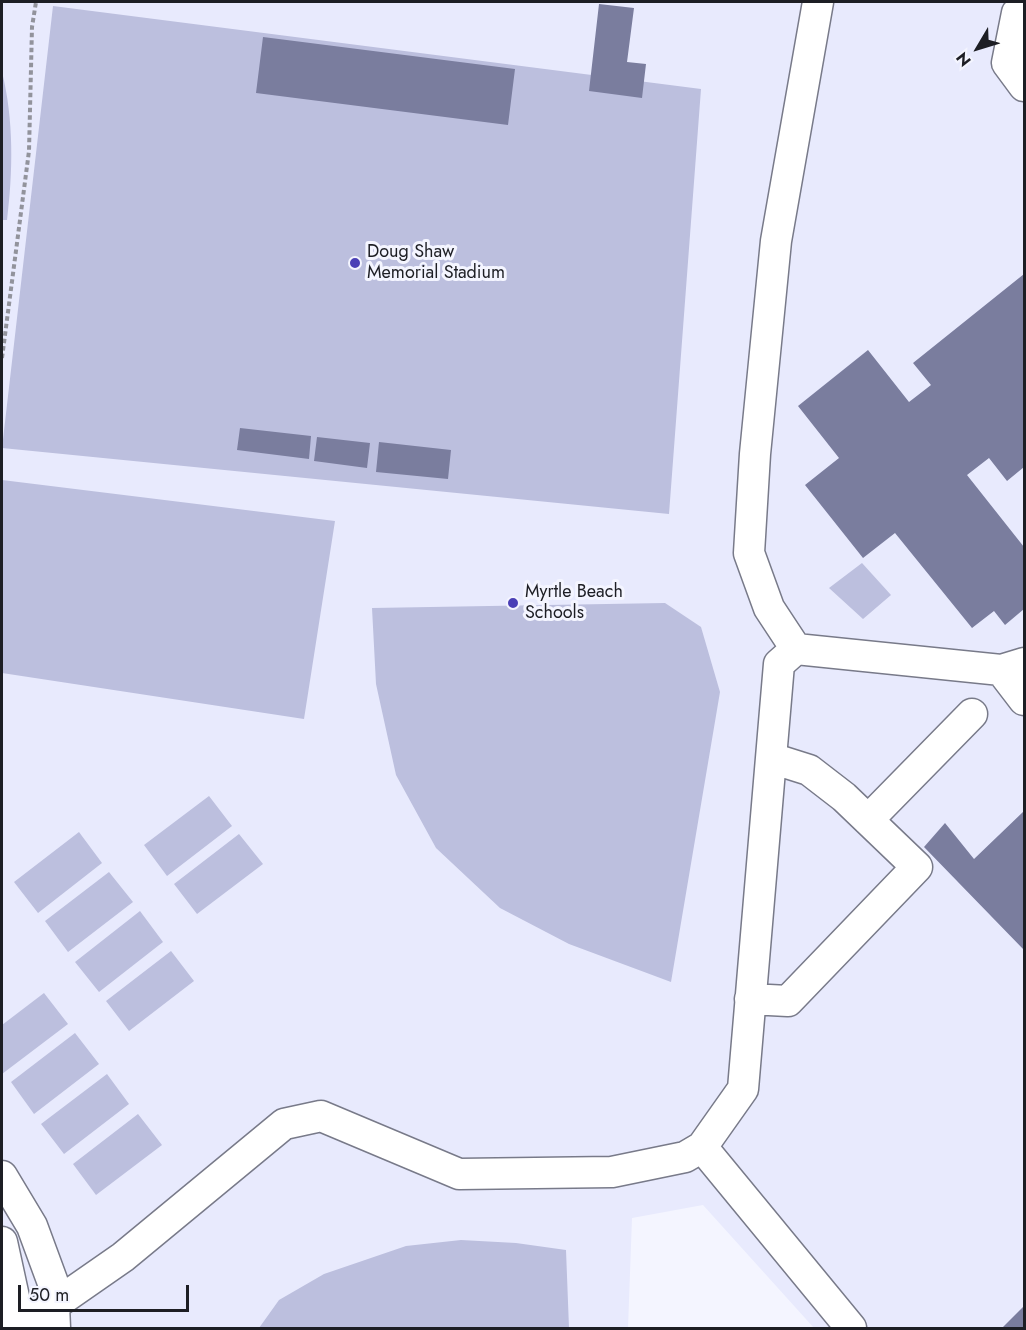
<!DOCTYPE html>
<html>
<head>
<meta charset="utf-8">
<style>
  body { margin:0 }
  #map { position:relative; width:1026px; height:1330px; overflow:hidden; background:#f4f5ff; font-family:Jost,sans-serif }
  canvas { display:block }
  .frame { position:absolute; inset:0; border:3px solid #1d1e24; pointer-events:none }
  .north { position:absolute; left:948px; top:18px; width:60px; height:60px; -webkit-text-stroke:4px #f4f5ff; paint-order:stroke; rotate:232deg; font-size:16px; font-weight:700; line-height:24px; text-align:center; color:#1d1e24 }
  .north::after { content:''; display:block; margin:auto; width:21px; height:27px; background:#1d1e24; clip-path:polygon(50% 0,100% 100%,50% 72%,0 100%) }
  .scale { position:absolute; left:18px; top:1285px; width:171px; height:27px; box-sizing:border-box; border:3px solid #1d1e24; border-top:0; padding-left:8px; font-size:18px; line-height:21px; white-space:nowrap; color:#1d1e24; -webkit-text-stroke:4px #f4f5ff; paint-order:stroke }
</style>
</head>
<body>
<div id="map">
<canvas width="1026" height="1330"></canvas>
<div class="frame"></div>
<div class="north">N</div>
<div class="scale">50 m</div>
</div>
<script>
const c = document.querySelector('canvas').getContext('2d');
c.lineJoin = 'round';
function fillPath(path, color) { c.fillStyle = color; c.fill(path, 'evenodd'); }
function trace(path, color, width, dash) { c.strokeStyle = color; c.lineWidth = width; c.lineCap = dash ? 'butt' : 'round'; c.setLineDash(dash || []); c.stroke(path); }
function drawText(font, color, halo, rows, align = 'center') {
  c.font = font + ' Jost,sans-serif'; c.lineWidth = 6; c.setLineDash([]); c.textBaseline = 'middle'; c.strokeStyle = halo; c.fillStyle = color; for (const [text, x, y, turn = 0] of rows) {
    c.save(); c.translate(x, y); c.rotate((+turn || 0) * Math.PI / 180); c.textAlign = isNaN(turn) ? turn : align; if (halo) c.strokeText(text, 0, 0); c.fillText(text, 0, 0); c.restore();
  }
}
fillPath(new Path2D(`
  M2,2h1022v1326h-210l-111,-123 -71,13 -4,110h-626z`), '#e8eafd');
fillPath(new Path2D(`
  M53,6l648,83 -32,425 -667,-66z
  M2,72c12,48 11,100 5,148h-5z
  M2,480l333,41 -31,198 -302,-46z
  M862,563l29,32 -28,24 -34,-31z
  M665,603l36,24 19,65 -49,290 -102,-38 -69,-36 -64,-60 -40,-73 -20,-91 -4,-76z
  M209,796l23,30 -65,50 -23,-31z
  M79,832l23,31 -64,50 -24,-31z
  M239,834l24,30 -66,50 -23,-30z
  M109,872l24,30 -65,50 -23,-31z
  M140,911l23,31 -64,50 -24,-30z
  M171,951l23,30 -65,50 -23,-30z
  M44,993l24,31 -66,50v-49z
  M75,1033l24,31 -65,50 -23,-32z
  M107,1074l22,30 -65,50 -23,-30z
  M138,1114l24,31 -66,50 -23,-31z
  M461,1240l55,3 50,7 3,78h-310l20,-28 45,-26 82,-28z`), '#bcbfde');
fillPath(new Path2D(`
  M599,4l35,4 -7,54 19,2 -4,34 -53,-7z
  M263,37l252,32 -7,56 -252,-32z
  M1024,274v193l-17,14 -18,-23 -22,17 57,72v62l-19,16 -11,-14 -22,17 -77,-95 -32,25 -58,-73 34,-27 -41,-52 70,-56 41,52 22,-17 -18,-22z
  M240,428l71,8 -2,23 -72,-9z
  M317,437l53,6 -3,25 -53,-7z
  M379,442l72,8 -3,29 -72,-7z
  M1024,811v139l-100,-103 21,-24 29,36z
  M1024,1306v22h-22z`), '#7a7d9e');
const minor = new Path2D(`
  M1017,13l-10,50 17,23
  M796,649l-27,-41 -20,-55 6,-99 21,-213 42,-239
  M1001,670l23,30
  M868,820l104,-106
  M750,999l38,2 129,-134 -73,-70 -35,-27 -38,-12 8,-94 17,-15 205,21 23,-7
  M702,1147l149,181
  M2,1176l30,50 21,57 2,45
  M2,1242l15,69 -3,17
  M15,1321l39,-16 69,-48 161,-133 37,-8 138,58 153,-2 73,-15 17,-10 41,-58 28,-331`);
trace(minor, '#787a89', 33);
trace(new Path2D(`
  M2,358l27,-207 3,-124 4,-25`), '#92939c', 4, [4.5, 3]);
trace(minor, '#fff', 30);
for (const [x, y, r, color] of [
  [355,263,6,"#4a3fb6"],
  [513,603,6,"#4a3fb6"]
]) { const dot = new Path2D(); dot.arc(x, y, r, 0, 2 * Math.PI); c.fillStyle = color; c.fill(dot); trace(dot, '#f4f5ff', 2); }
drawText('18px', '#1d1e24', '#f4f5ff', [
  ["Doug Shaw",367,253],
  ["Memorial Stadium",367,274],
  ["Myrtle Beach",525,593],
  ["Schools",525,614]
], 'left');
</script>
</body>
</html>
